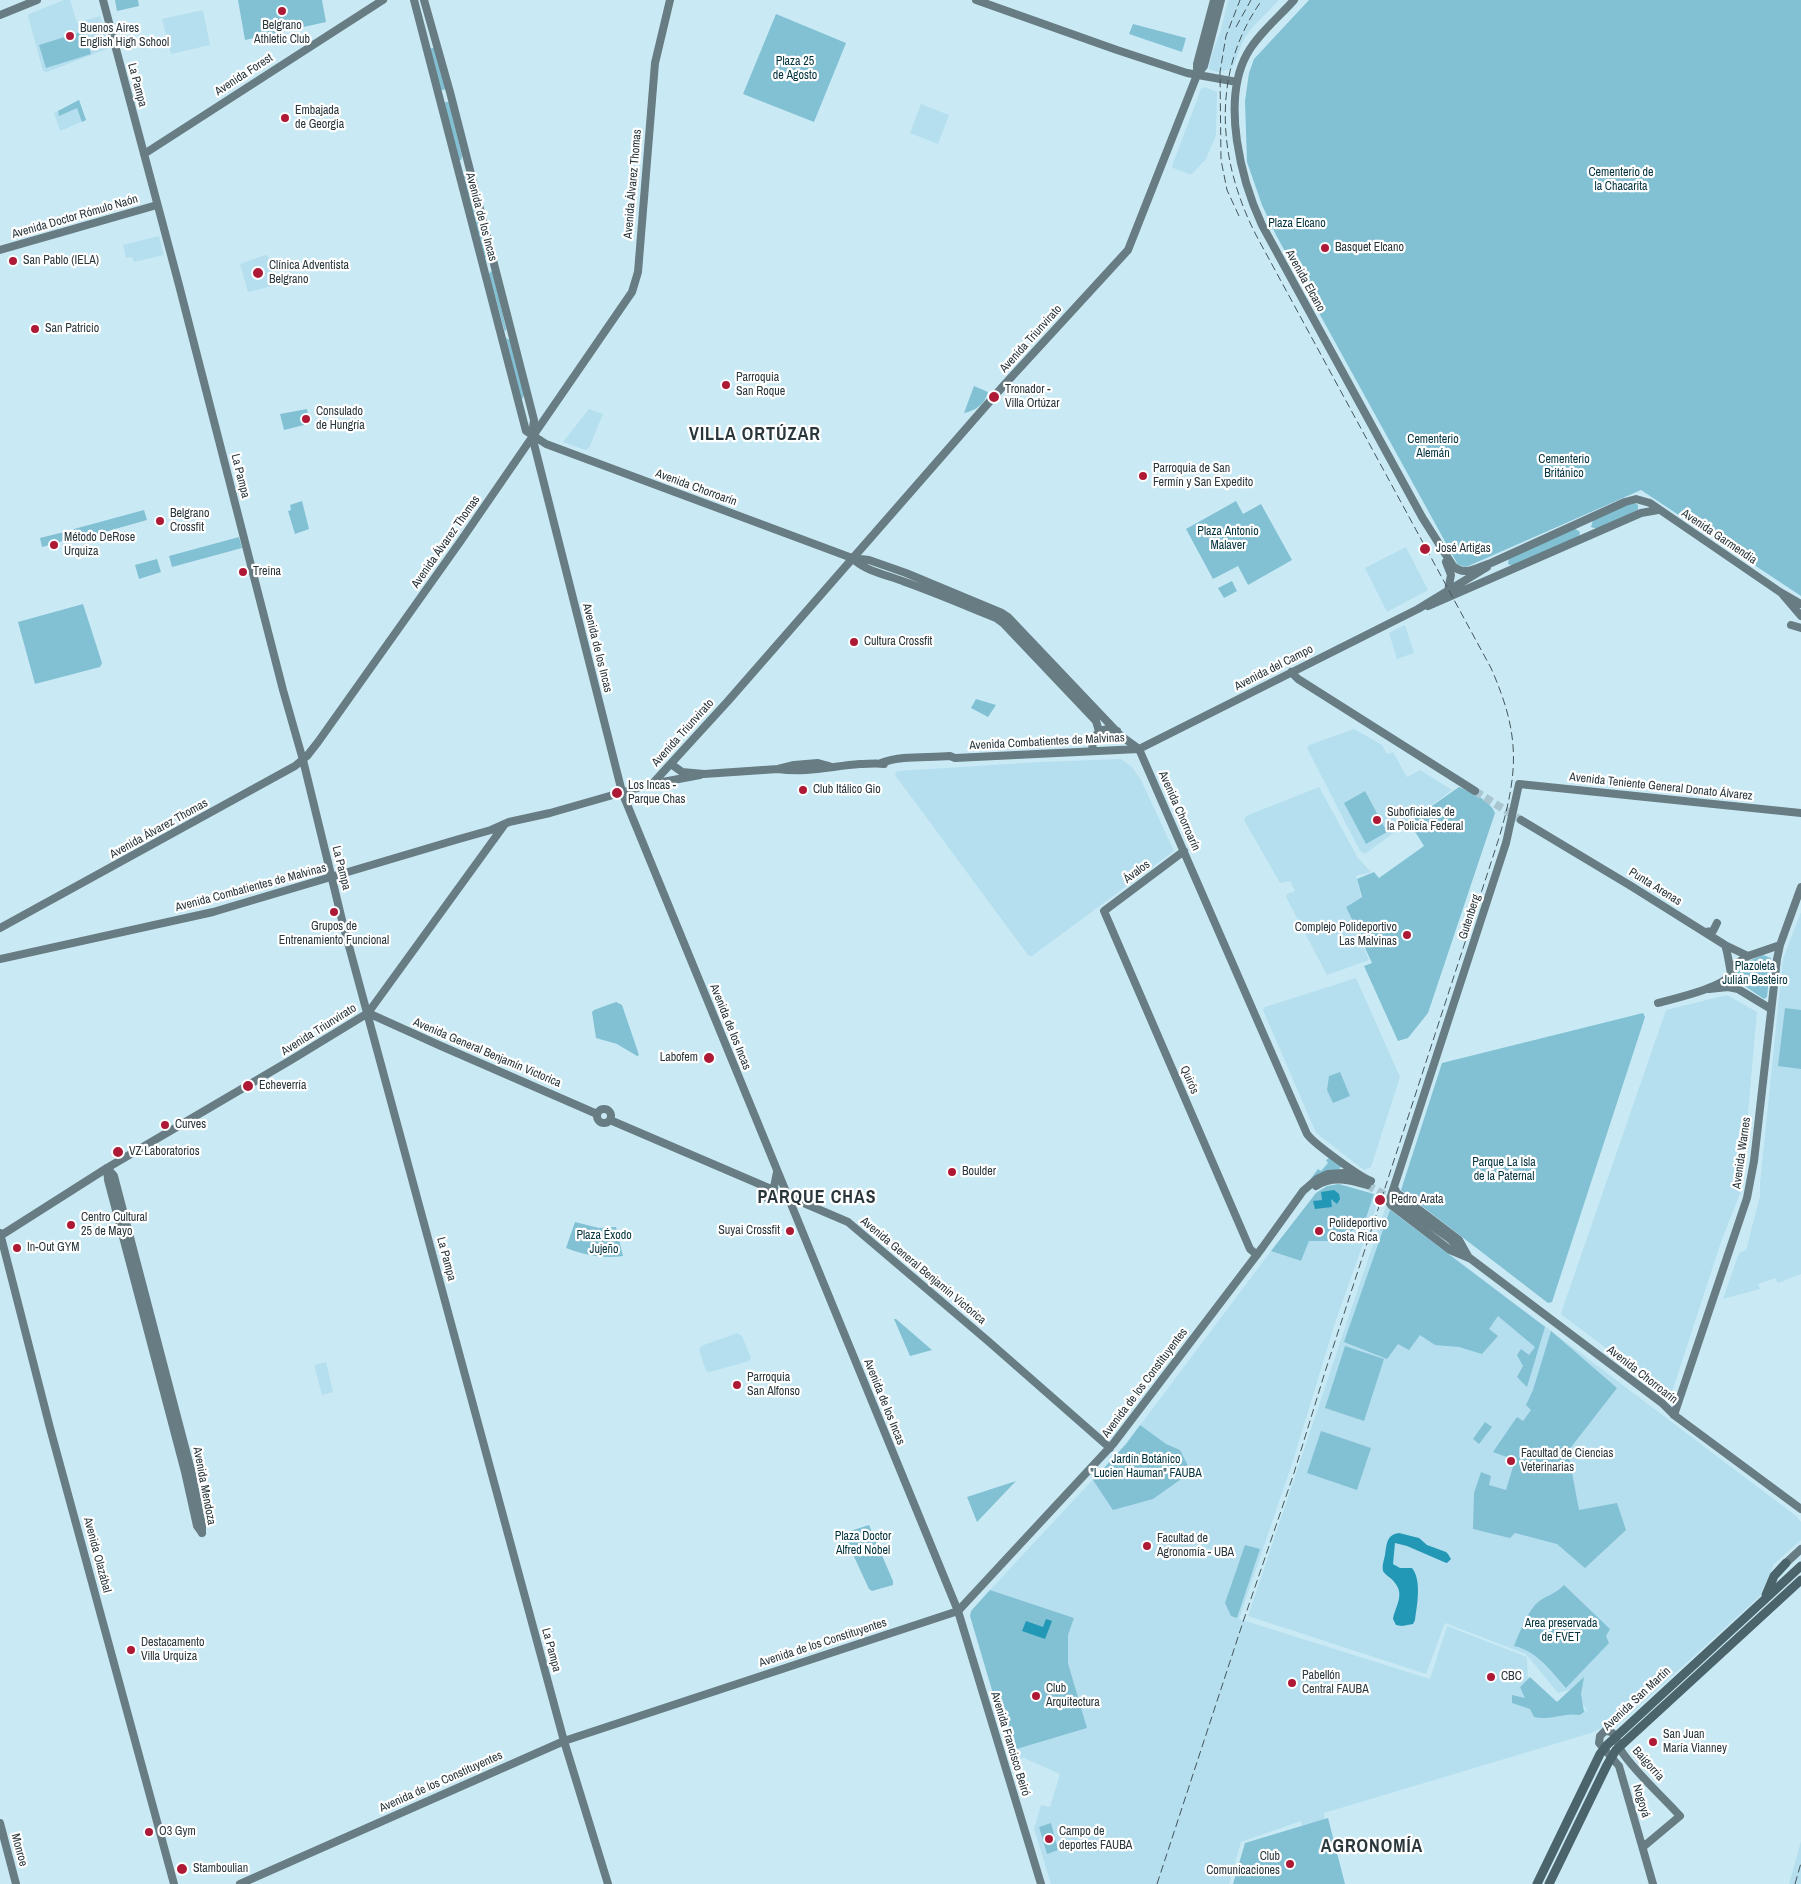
<!DOCTYPE html>
<html>
<head>
<meta charset="utf-8">
<style>
  body { margin:0 }
  canvas { display:block; background:#c9eaf5 }
</style>
</head>
<body>
<canvas width="1801" height="1884"></canvas>
<script>
const c = document.querySelector('canvas').getContext('2d');
c.lineJoin = 'round';
function fillPath(path, color) { c.fillStyle = color; c.fill(path, 'evenodd'); }
function trace(path, color, width, dash) { c.strokeStyle = color; c.lineWidth = width; c.lineCap = dash ? 'butt' : 'round'; c.setLineDash(dash || []); c.stroke(path); }
function drawText(font, color, halo, rows, align = 'center') {
  c.font = font + ' "Archivo Narrow",sans-serif'; c.lineWidth = 4.5; c.setLineDash([]); c.textBaseline = 'middle'; c.strokeStyle = halo; c.fillStyle = color; for (const [text, x, y, turn = 0] of rows) {
    c.save(); c.translate(x, y); c.rotate((+turn || 0) * Math.PI / 180); c.textAlign = isNaN(turn) ? turn : align; if (halo) c.strokeText(text, 0, 0); c.fillText(text, 0, 0); c.restore();
  }
}
fillPath(new Path2D(`
  M64,0h6l7,23 23,-7 9,32 -62,24 -4,-1 -15,-55 1,-2z
  M1228,0h51l-28,29 -7,10 -12,30 -15,3 -7,-2 -1,-3 3,-13 9,-24z
  M203,10l7,35 -39,9 -9,-35z
  M1205,87l12,5 -1,43 -10,24 -14,15h-3l-16,-6 -1,-2 29,-77z
  M79,100l7,20 -26,11 -6,-18z
  M921,104l28,11 -11,29 -28,-11z
  M159,236l5,19 -30,7 -2,-5 -6,1 -3,-13z
  M265,255l3,1 8,29 -28,7 -8,-28z
  M589,409l14,5 -14,34 -4,2 -22,-8z
  M1406,547l22,43 -41,22 -22,-44z
  M1405,625l9,28 -17,6 -8,-26z
  M1354,729l28,16 5,9 6,-2 14,25 13,-7 32,20 -87,64 -5,-3 -53,-103 2,-3z
  M1121,759l11,8 9,13 33,71 -142,105 -4,-1 -133,-180 2,-4 144,-9z
  M1319,787l39,71 13,14 -15,4 5,21 -15,10 23,53 -42,15 -41,-78 1,-3 8,-3 -5,-10 -10,2 -36,-63 2,-4z
  M1801,912v362l-23,9 -3,-5 -17,6 2,5 -37,10 16,-46 7,-3 14,-54v-13l23,-224z
  M1356,978l44,99 -29,90 -7,3 -48,-37 -53,-123 2,-3z
  M1727,995l30,17 -16,179 -20,51 -49,150 -5,2 -105,-79 -1,-2 105,-303z
  M1374,1194l6,2 -45,127 -42,138 -54,158 191,60 17,-53 80,31 2,49 39,-7 11,6 10,8 -17,-24 -14,4 -32,-39 -81,-31 -19,51 -178,-58 138,-410 410,310 5,6v18l-27,24 -14,32 -143,130 -15,2 -11,5 -267,80 3,26 -21,4 -5,-22 -60,21 -12,42h-178l-17,-55 7,-24 9,2 10,-33 -36,-16 -13,-1 -1,-6 77,-23 -19,-65v-28l6,-17 -84,-28 136,-146 145,-193 30,10 8,-20 56,-20z
  M737,1333l5,3 9,22 -2,3 -39,11 -4,-1 -7,-21 2,-4z
  M326,1362l7,30 -11,3 -8,-30z
  M1801,1841v43h-12z`), '#b5dfee');
fillPath(new Path2D(`
  M115,0h23l1,6 -22,5z
  M238,0h84l4,22 -81,18z
  M1309,0h492v596l-160,-106 -175,77 -8,-2 -182,-330 -14,-30 -15,-43 -2,-61 4,-28 5,-14z
  M776,14l70,29 -32,79 -71,-28z
  M1133,24l53,14 -4,14 -53,-18z
  M84,31l7,23 -45,14 -7,-23z
  M436,47l10,42 -7,2 -10,-42z
  M79,100l7,20 -4,2 -5,-14 -18,8 -1,-5z
  M446,102h3l13,54 -1,4h-3l-15,-56z
  M465,175l3,1 20,79 -1,3 -3,-1 -22,-81z
  M491,271l2,1 13,57 -1,3 -16,-58z
  M506,338l4,2 14,55 -2,4h-1z
  M974,386l14,6c-3,12 -13,19 -24,21z
  M307,409l1,6 -5,2 1,8 -20,5 -4,-16z
  M302,501l7,28 -14,5 -7,-23 3,-1 -1,-5z
  M1236,501l7,13 18,-10 31,56 -44,25 -10,-19 -25,13 -27,-50z
  M1633,502l5,3v5l-41,19 -6,-2 2,-7z
  M144,510l3,10 -71,20 -2,-11z
  M1574,528l6,4 -1,5 -66,29 -5,-2 1,-7z
  M68,531l2,8 -28,8 -2,-9z
  M239,537l3,11 -70,19 -3,-11z
  M157,559l4,13 -22,7 -4,-14z
  M1232,581l5,10 -13,7 -6,-10z
  M83,604l19,59 -2,4 -65,17 -17,-62z
  M976,699l20,6 -8,12 -17,-9z
  M1111,731l10,9 -1,1 -24,2 3,-9z
  M1459,787c12,5 31,13 36,26l-67,200 -20,25 -10,3 -34,-75 8,-3 -26,-56 16,-10 -5,-18 17,-7 5,6 45,-32 -15,-24z
  M1365,791l22,41 -21,12 -22,-41z
  M1763,955l8,3 -4,39 -3,2 -28,-19 -3,-7 3,-7z
  M616,1002l6,3 17,50 -2,1 -20,-12 -21,-6 -4,-26 2,-2z
  M1785,1008l16,2v59l-23,-3z
  M1643,1013l2,4 -93,285 -4,1 -147,-113 41,-127z
  M1340,1072l10,24 -17,7 -6,-13 2,-14z
  M1331,1157l10,9 -2,4 -14,2 -16,9 9,-12 3,2 7,-8 -2,-3z
  M1339,1184l35,10 -9,27 -27,20h-29l-8,20 -30,-10 45,-58 11,-7z
  M1390,1210l155,117 -18,60 -10,-10 6,-11 -6,-11 4,-6 8,6 6,-8 -37,-31 -9,13 9,7 -16,18 -23,-7 -24,-2 -15,-10 -11,15 -11,-6 -11,15 -43,-17z
  M575,1222l24,6 17,-1 7,29c-21,3 -38,-1 -57,-8z
  M894,1319h2l36,31 -22,6z
  M1551,1331l66,57 -49,63 11,59 38,-7 9,27 -41,38 -28,-24 -42,-11 -5,5 -37,-9 1,-36 7,-21 10,4 -2,9 17,5 9,-30 -22,-8 24,-35 6,4 8,-11 -5,-5 7,-15z
  M1345,1346l39,13 -20,62 -39,-13z
  M1485,1422l7,5 -13,17 -6,-5z
  M1140,1425l26,19 14,6 11,22 -38,27 -40,11 -20,-30 33,-36z
  M1321,1431l50,17 -14,42 -50,-17z
  M1016,1481l-39,41 -10,-25z
  M869,1525l24,56v4l-21,6 -3,-2 -25,-54 3,-3z
  M1245,1545l15,4 -23,69 -6,-2 -6,-13z
  M1564,1585l46,44 -4,7 3,7 -43,45c-15,-17 -29,-37 -52,-42 5,-12 14,-35 23,-43 9,-8 19,-9 27,-18z
  M990,1590l84,28 -6,17v28l19,65 -77,23 -40,-135 1,-5z
  M1530,1677l27,25 27,-25 -3,17 3,18 -4,3c-16,-3 -30,6 -46,2l-4,-8 -18,-6v-8l13,3 -5,-11z
  M1328,1818l17,66h-112l12,-41z
  M1051,1823l7,27 -11,4 -8,-27z`), '#82c0d4');
fillPath(new Path2D(`
  M1334,1190l5,4 1,5 -3,5 -6,-5 1,8 -17,2 -2,-8 9,-1 -1,-8z
  M1399,1533l20,5 8,7 19,7 2,2 3,5 -4,4 -3,-1 -37,-16 -12,-3 -2,21 7,4h12c10,13 5,37 3,52l-2,4 -11,2 -6,-1 -3,-6c2,-12 12,-24 2,-36 -3,-5 -9,-7 -12,-12 -1,-6 1,-11 2,-16 2,-11 1,-20 14,-22z
  M1046,1619l6,2 -7,18 -23,-8 4,-10 17,6z`), '#2398b6');
trace(new Path2D(`
  M1475,791l46,29
  M1367,1185l20,11 7,7`), '#a9c6d0', 8, [8, 4]);
trace(new Path2D(`
  M103,0l76,285 104,405 20,70 40,164 221,817 44,143
  M414,0l112,431 20,13 306,114 17,2 37,13 96,40 6,4 113,119 18,13 168,385c7,10 52,42 64,47
  M424,0l26,92 84,328 -2,16 90,356 336,819 83,273
  M976,0l141,50 70,23 50,9
  M1294,0c-15,17 -36,34 -47,54 -26,47 -6,126 15,171l160,292 31,49c12,11 25,1 38,-3l134,-61 11,-3 14,4 130,89 21,12
  M0,15l37,-15
  M1197,75v-11l17,-64
  M144,154l239,-154
  M0,250l157,-45
  M852,558c14,14 36,17 53,24 31,11 61,24 91,36l7,5 93,98 3,10
  M1446,562l5,13 -3,16
  M1783,595l18,21
  M1428,606l213,-93 17,-3
  M1791,625l10,3
  M1291,672l7,7 177,112
  M1092,751l1,-11 6,-9 9,-2 9,2
  M881,763c21,-8 46,-5 69,-7l5,2 184,-9 279,-140 69,-42
  M671,764l11,8 22,2 74,-5 16,-4 24,-2 11,3
  M778,769c28,4 54,-3 82,-5 8,0 16,-1 24,0
  M652,784l48,-9
  M1521,820l110,66 94,59 23,11
  M1184,851l-80,60 146,338 7,6
  M0,928l295,-162 12,-10 11,-14 142,-200 172,-250 6,-20 17,-209 15,-63
  M1705,932l8,-1 4,-8
  M1725,945c5,14 4,33 13,44
  M0,959l213,-47 246,-73 32,-9 18,-8 41,-9 98,-28 6,-3 74,-81 277,-317 123,-134 69,-175 7,-9 17,-66
  M1731,967l17,-11 32,-11
  M1709,989l19,-2 10,2 33,20
  M1658,1003c18,-5 64,-15 73,-29
  M368,1013l73,33 156,68
  M597 1116a7 7 0 1 1 14 0a7 7 0 1 1-14 0Z
  M610,1120l238,102 140,119 122,107
  M107,1168l7,8 77,294 11,55v8
  M107,1168l1,12 77,292 12,54 5,7
  M1316,1186c16,-11 34,-6 51,-1
  M1394,1187l3,6 62,47 10,18
  M768,1199l6,-12 3,-15
  M1397,1201l53,38 12,12
  M0,1233l50,195 124,456
  M0,1236l107,-68 184,-108 77,-47 137,-189
  M1467,1256l195,147 12,12 127,94
  M1469,1258l-19,-8 -59,-45 -2,-3 117,-359 13,-59 282,29
  M1674,1415l73,-217 7,-37 23,-202 3,-14 21,-58
  M1786,1563l15,-14
  M0,1823l16,61
  M1643,1847l37,-31c-17,-19 -44,-43 -58,-64 -6,-8 -4,-22 -17,-21l-5,5 -1,7 20,23 34,118
  M240,1884l324,-143 394,-130 155,-167 149,-196 41,-57 14,-12 11,-5 16,-1 14,3`), '#687c83', 8);
trace(new Path2D(`
  M1766,1595l8,-19 12,-13
  M1537,1884l63,-130 7,-9 194,-179
  M1549,1884l58,-119 9,-15 185,-170`), '#4b646c', 9);
trace(new Path2D(`
  M1236,27l15,-27
  M1239,216l-12,-26 -6,-30 -1,-88 6,-36 14,-36
  M1157,1884l86,-262 51,-149 31,-101 174,-534c20,-68 21,-104 -8,-170l-235,-433c-39,-76 -45,-164 6,-235
  M1795,1884l6,-21`), '#44545a', 1, [8, 4]);
for (const [x, y, r, color] of [
  [282,11,5,"#ae1a36"],
  [70,36,5,"#ae1a36"],
  [285,118,5,"#ae1a36"],
  [1325,248,5,"#ae1a36"],
  [13,261,5,"#ae1a36"],
  [258,273,6,"#ae1a36"],
  [35,329,5,"#ae1a36"],
  [726,385,5,"#ae1a36"],
  [994,397,6,"#ae1a36"],
  [306,419,5,"#ae1a36"],
  [1143,476,5,"#ae1a36"],
  [160,521,5,"#ae1a36"],
  [54,545,5,"#ae1a36"],
  [1425,549,6,"#ae1a36"],
  [243,572,5,"#ae1a36"],
  [854,642,5,"#ae1a36"],
  [803,790,5,"#ae1a36"],
  [617,793,6,"#ae1a36"],
  [1377,820,5,"#ae1a36"],
  [334,912,5,"#ae1a36"],
  [1407,935,5,"#ae1a36"],
  [709,1058,6,"#ae1a36"],
  [248,1086,6,"#ae1a36"],
  [165,1125,5,"#ae1a36"],
  [118,1152,6,"#ae1a36"],
  [952,1172,5,"#ae1a36"],
  [1380,1200,6,"#ae1a36"],
  [71,1225,5,"#ae1a36"],
  [790,1231,5,"#ae1a36"],
  [1319,1231,5,"#ae1a36"],
  [17,1248,5,"#ae1a36"],
  [737,1385,5,"#ae1a36"],
  [1511,1461,5,"#ae1a36"],
  [1147,1546,5,"#ae1a36"],
  [131,1650,5,"#ae1a36"],
  [1491,1677,5,"#ae1a36"],
  [1292,1683,5,"#ae1a36"],
  [1036,1696,5,"#ae1a36"],
  [1653,1742,5,"#ae1a36"],
  [149,1832,5,"#ae1a36"],
  [1049,1839,5,"#ae1a36"],
  [1290,1864,5,"#ae1a36"],
  [182,1869,6,"#ae1a36"]
]) { const dot = new Path2D(); dot.arc(x, y, r, 0, 2 * Math.PI); c.fillStyle = color; c.fill(dot); trace(dot, '#fff', 2); }
drawText('12px', '#29363b', '#fff', [
  ["Belgrano",282,26,"center"],
  ["Athletic Club",282,40,"center"],
  ["Buenos Aires",80,29],
  ["English High School",80,43],
  ["Embajada",295,111],
  ["de Georgia",295,125],
  ["Basquet Elcano",1335,248],
  ["San Pablo (IELA)",23,261],
  ["Clínica Adventista",269,266],
  ["Belgrano",269,280],
  ["San Patricio",45,329],
  ["Parroquia",736,378],
  ["San Roque",736,392],
  ["Tronador -",1005,390],
  ["Villa Ortúzar",1005,404],
  ["Consulado",316,412],
  ["de Hungría",316,426],
  ["Parroquia de San",1153,469],
  ["Fermín y San Expedito",1153,483],
  ["Belgrano",170,514],
  ["Crossfit",170,528],
  ["Método DeRose",64,538],
  ["Urquiza",64,552],
  ["José Artigas",1436,549],
  ["Treina",253,572],
  ["Cultura Crossfit",864,642],
  ["Los Incas -",628,786],
  ["Parque Chas",628,800],
  ["Club Itálico Gio",813,790],
  ["Suboficiales de",1387,813],
  ["la Policía Federal",1387,827],
  ["Grupos de",334,927,"center"],
  ["Entrenamiento Funcional",334,941,"center"],
  ["Complejo Polideportivo",1397,928,"right"],
  ["Las Malvinas",1397,942,"right"],
  ["Labofem",698,1058,"right"],
  ["Echeverría",259,1086],
  ["Curves",175,1125],
  ["VZ Laboratorios",129,1152],
  ["Boulder",962,1172],
  ["Pedro Arata",1391,1200],
  ["Centro Cultural",81,1218],
  ["25 de Mayo",81,1232],
  ["Polideportivo",1329,1224],
  ["Costa Rica",1329,1238],
  ["Suyai Crossfit",780,1231,"right"],
  ["In-Out GYM",27,1248],
  ["Parroquia",747,1378],
  ["San Alfonso",747,1392],
  ["Facultad de Ciencias",1521,1454],
  ["Veterinarias",1521,1468],
  ["Facultad de",1157,1539],
  ["Agronomía - UBA",1157,1553],
  ["Destacamento",141,1643],
  ["Villa Urquiza",141,1657],
  ["Pabellón",1302,1676],
  ["Central FAUBA",1302,1690],
  ["CBC",1501,1677],
  ["Club",1046,1689],
  ["Arquitectura",1046,1703],
  ["San Juan",1663,1735],
  ["María Vianney",1663,1749],
  ["O3 Gym",159,1832],
  ["Campo de",1059,1832],
  ["deportes FAUBA",1059,1846],
  ["Club",1280,1857,"right"],
  ["Comunicaciones",1280,1871,"right"],
  ["Stamboulian",193,1869]
], 'left');
drawText('12px', '#00323e', '#fff', [
  ["Plaza 25",795,62],
  ["de Agosto",795,76],
  ["Cementerio de",1621,173],
  ["la Chacarita",1621,187],
  ["Plaza Elcano",1297,224],
  ["Cementerio",1433,440],
  ["Alemán",1433,454],
  ["Cementerio",1564,460],
  ["Británico",1564,474],
  ["Plaza Antonio",1228,532],
  ["Malaver",1228,546],
  ["Plazoleta",1755,967],
  ["Julián Besteiro",1755,981],
  ["Parque La Isla",1504,1163],
  ["de la Paternal",1504,1177],
  ["Plaza Éxodo",604,1236],
  ["Jujeño",604,1250],
  ["Jardín Botánico",1146,1460],
  ["\"Lucien Hauman\" FAUBA",1146,1474],
  ["Plaza Doctor",863,1537],
  ["Alfred Nobel",863,1551],
  ["Area preservada",1561,1624],
  ["de FVET",1561,1638]
]);
drawText('12px', '#29363b', '#fff', [
  ["Avenida Forest",244,75,-33],
  ["La Pampa",137,85,75],
  ["Avenida Álvarez Thomas",633,184,-85],
  ["Avenida Doctor Rómulo Naón",75,217,-16],
  ["Avenida de los Incas",481,217,75],
  ["Avenida Elcano",1305,281,61],
  ["Avenida Triunvirato",1031,339,-48],
  ["La Pampa",240,476,76],
  ["Avenida Chorroarín",696,488,20],
  ["Avenida Garmendia",1719,537,34],
  ["Avenida Álvarez Thomas",446,542,-55],
  ["Avenida de los Incas",597,648,76],
  ["Avenida del Campo",1274,668,-27],
  ["Avenida Triunvirato",683,733,-48],
  ["Avenida Combatientes de Malvinas",1047,742,-3],
  ["Avenida Teniente General Donato Álvarez",1661,787,6],
  ["Avenida Chorroarín",1179,811,66],
  ["Avenida Álvarez Thomas",159,829,-29],
  ["La Pampa",341,868,76],
  ["Ávalos",1137,872,-37],
  ["Punta Arenas",1655,887,32],
  ["Avenida Combatientes de Malvinas",251,888,-15],
  ["Gutenberg",1470,917,-72],
  ["Avenida de los Incas",730,1027,68],
  ["Avenida Triunvirato",319,1030,-32],
  ["Avenida General Benjamín Victorica",487,1053,23],
  ["Quirós",1189,1080,67],
  ["Avenida Warnes",1742,1153,-82],
  ["La Pampa",446,1259,75],
  ["Avenida General Benjamín Victorica",923,1271,40],
  ["Avenida Chorroarín",1642,1375,38],
  ["Avenida de los Constituyentes",1145,1383,-53],
  ["Avenida de los Incas",884,1402,68],
  ["Avenida Mendoza",204,1486,79],
  ["Avenida Olazábal",97,1555,75],
  ["Avenida de los Constituyentes",823,1643,-18],
  ["La Pampa",551,1650,75],
  ["Avenida San Martín",1637,1699,-43],
  ["Avenida Francisco Beiró",1010,1744,73],
  ["Baigorria",1648,1764,48],
  ["Avenida de los Constituyentes",441,1782,-24],
  ["Nogoyá",1641,1801,73],
  ["Monroe",19,1850,75]
]);
c.letterSpacing = '1px';
drawText('bold 18px', '#29363b', '#fff', [
  ["VILLA ORTÚZAR",755,435],
  ["PARQUE CHAS",817,1198],
  ["AGRONOMÍA",1372,1847]
]);
c.letterSpacing = '0px';
</script>
</body>
</html>
